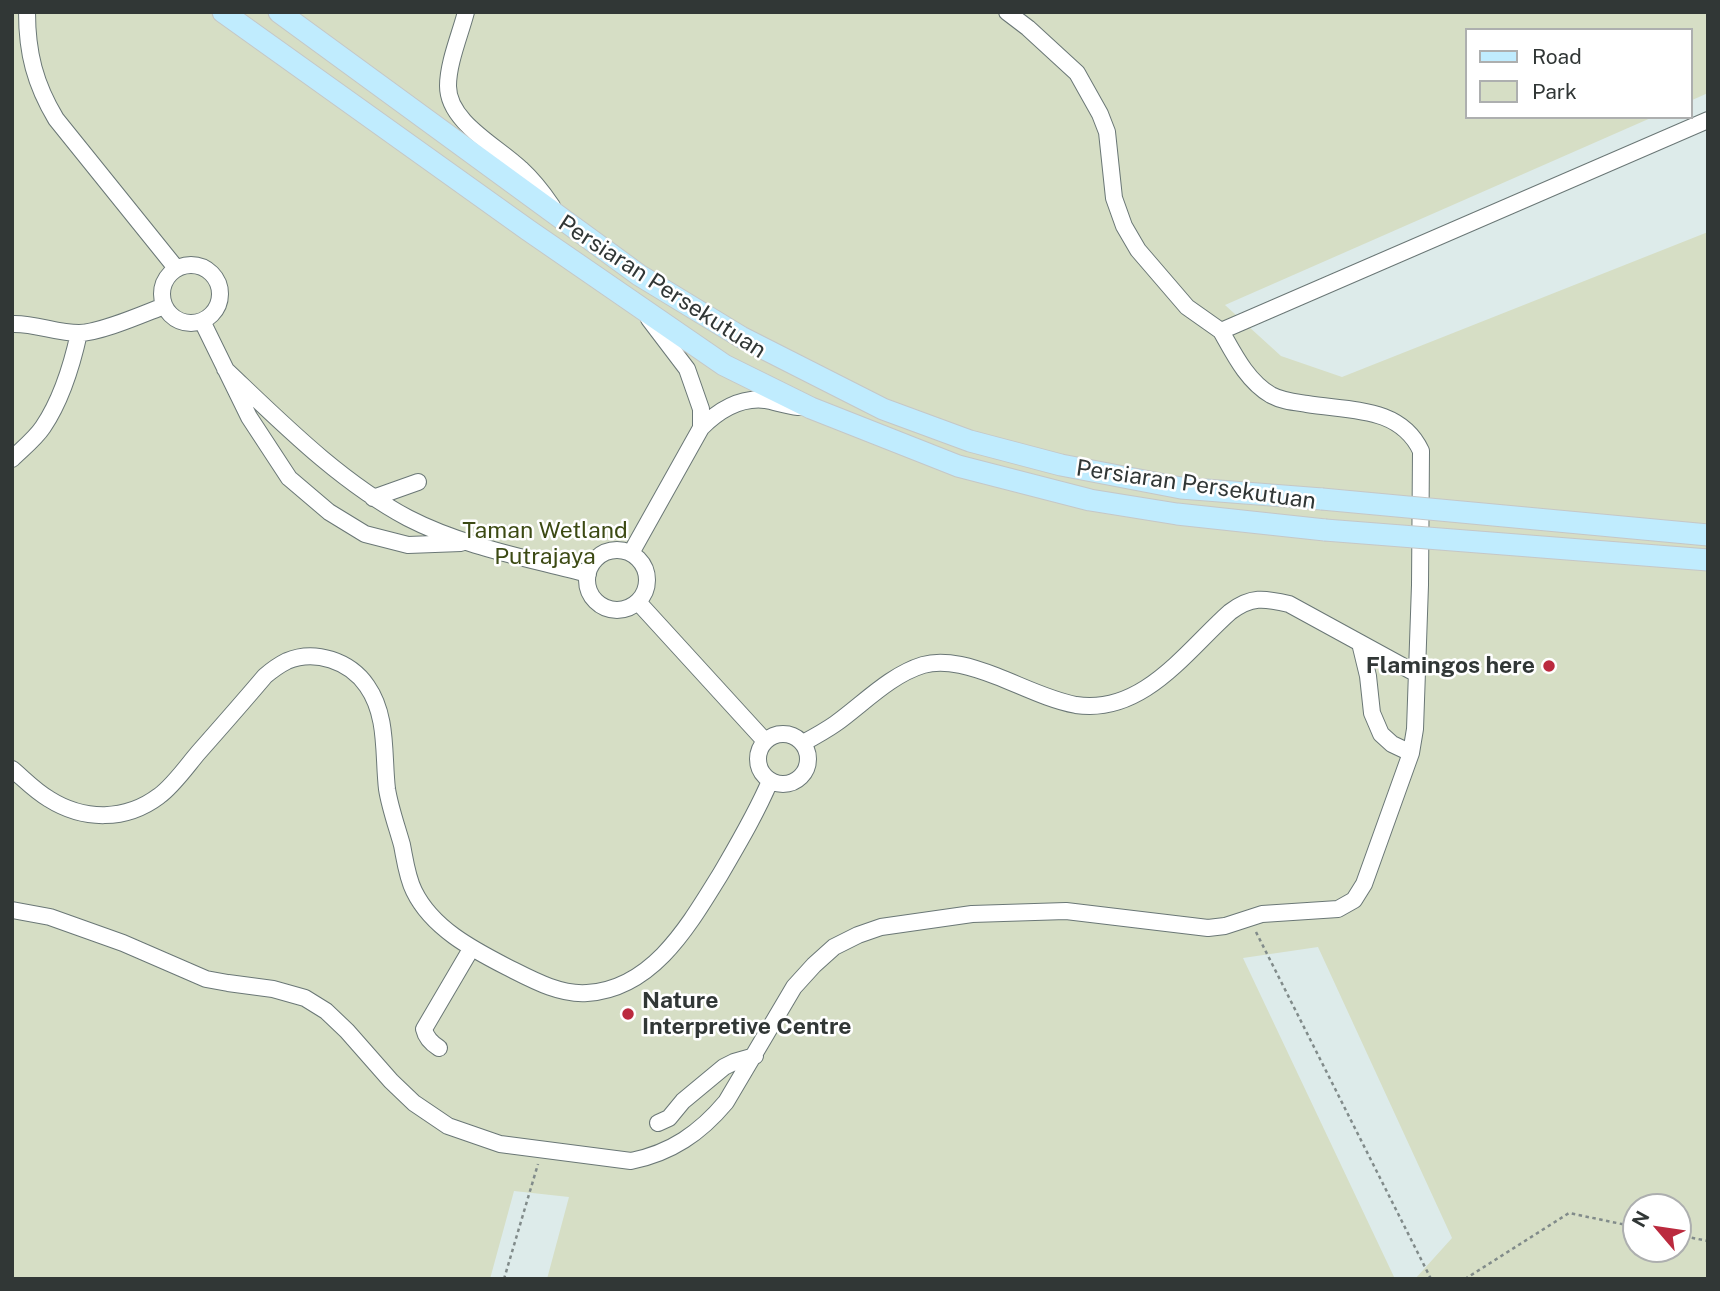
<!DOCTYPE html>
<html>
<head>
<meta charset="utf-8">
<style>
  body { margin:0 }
  #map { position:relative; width:1720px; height:1291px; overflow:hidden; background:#ddebea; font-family:"Public Sans",sans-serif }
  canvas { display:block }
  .frame { position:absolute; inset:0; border:14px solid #313736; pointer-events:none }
  .legend { position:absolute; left:1465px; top:28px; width:228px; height:91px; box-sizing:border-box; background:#fff; border:2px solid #adafaf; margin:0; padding:9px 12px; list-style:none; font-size:21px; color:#313736 }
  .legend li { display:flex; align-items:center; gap:14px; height:35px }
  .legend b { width:35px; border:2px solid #adafaf }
  .north { position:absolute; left:1622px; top:1193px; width:70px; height:70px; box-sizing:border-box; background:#fff; border:2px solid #adafaf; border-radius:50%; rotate:299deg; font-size:19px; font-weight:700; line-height:28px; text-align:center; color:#313736 }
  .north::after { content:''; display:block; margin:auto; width:24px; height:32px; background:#bb2a3e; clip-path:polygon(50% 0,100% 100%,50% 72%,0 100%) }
</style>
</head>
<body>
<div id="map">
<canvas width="1720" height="1291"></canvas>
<div class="frame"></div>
<ul class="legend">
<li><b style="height:9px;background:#c0ecfe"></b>Road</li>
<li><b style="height:19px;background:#d6dec5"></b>Park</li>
</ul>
<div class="north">N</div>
</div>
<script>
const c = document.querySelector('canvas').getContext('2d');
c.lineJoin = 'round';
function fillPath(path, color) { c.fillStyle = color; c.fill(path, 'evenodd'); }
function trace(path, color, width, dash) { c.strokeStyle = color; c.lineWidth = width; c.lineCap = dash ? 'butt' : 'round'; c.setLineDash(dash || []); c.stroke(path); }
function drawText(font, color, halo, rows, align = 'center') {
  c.font = font + ' "Public Sans",sans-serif'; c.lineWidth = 5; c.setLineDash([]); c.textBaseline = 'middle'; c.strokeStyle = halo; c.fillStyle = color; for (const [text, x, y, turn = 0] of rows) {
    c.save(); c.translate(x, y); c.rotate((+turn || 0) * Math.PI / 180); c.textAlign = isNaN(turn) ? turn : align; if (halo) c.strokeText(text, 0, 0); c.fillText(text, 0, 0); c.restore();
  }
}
fillPath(new Path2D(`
  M12,12h1696v81l-18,8v-71h-224v87h187l-428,188 56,51 61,21 366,-145v1047h-293l37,-41 -134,-291 -75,11 152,321h-848l22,-82 -55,-6 -24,88h-478zM1636,1207h42v42h-42z`), '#d6dec5');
const minor = new Path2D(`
  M27,12c0,41 8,72 29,107l120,149
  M466,12c-6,23 -18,51 -18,74 0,36 49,60 73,83 12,11 22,24 31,37
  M1007,12l21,16 49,45 23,41 7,18 7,66 10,28 14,24 49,57 34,24
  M162 294a29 29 0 1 1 58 0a29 29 0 1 1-58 0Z
  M649,319l38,50 14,40v19
  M202,321l47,96 40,61 40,34 36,22 43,11 53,-2
  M12,324c23,-1 44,9 67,9 21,0 64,-19 85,-27
  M225,369c57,54 114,112 183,149 56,29 120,40 180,56
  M12,459c10,-10 23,-20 31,-32 19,-28 29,-62 36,-94
  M373,498l45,-16
  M587 580a30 30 0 1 1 60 0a30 30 0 1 1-60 0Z
  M631,553l70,-125c17,-17 38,-31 64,-28 11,2 22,6 33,7
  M638,602l127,139
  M1360,643l8,33 4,37 9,21 11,10 19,9
  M758 759a25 25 0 1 1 50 0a25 25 0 1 1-50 0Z
  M803,743c11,-6 22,-12 32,-19 28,-20 55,-49 88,-59 23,-7 52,3 73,11 26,10 53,24 80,29 67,10 110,-54 154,-93 21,-16 34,-14 59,-8l128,70
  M12,769c12,10 23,22 37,30 35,22 77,22 110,-3 14,-10 28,-30 39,-43 23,-26 45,-51 67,-77 7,-6 14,-11 22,-15 28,-12 63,0 80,25 21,30 16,68 20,103 3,19 10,38 15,56 3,15 5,32 12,46 18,37 58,58 93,76 24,12 52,28 80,26 66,-4 102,-68 133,-118 18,-31 36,-61 50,-94
  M12,910l38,7 73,26 83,36 22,4 45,6 32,9 21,13 21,20 44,50 23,22 34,23 52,18 131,17c40,-8 69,-28 95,-59l68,-115 20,-22 20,-18 24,-12 23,-8 91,-13 94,-3 142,17 17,-2 37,-12 76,-5 16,-9 10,-16 47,-131 4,-24 5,-144 1,-134c-21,-45 -72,-40 -114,-47 -13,-2 -25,-3 -36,-9 -24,-14 -37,-41 -50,-64l487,-211
  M439,1048c-8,-5 -13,-10 -15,-19l47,-80
  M658,1123l11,-5 14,-17 41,-34 10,-5 21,-6`);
const major = new Path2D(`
  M223,12l305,218 196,135 87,43 147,58 132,34 87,14 148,16
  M279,12l360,263 102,62 142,72 87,32 91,24 120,23 141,11`);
trace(minor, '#6a7776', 18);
trace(major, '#c5c7c7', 23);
trace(new Path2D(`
  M1256,932l175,347
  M1678,1235l30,6
  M504,1279l34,-115
  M1465,1279l104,-66 67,14`), '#818b8a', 2.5, [3.5, 3.5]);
trace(minor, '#fff', 16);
trace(major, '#c0ecfe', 21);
const majorBridge = new Path2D(`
  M1322,499l386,36
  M1325,530l383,30`);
trace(majorBridge, '#c5c7c7', 23, []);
trace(majorBridge, '#c0ecfe', 21);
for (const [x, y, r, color] of [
  [1549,666,7,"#bb2a3e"],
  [628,1014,7,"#bb2a3e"]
]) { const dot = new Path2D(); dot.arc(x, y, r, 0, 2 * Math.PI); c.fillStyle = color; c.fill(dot); trace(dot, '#fff', 2.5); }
drawText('23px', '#313736', '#fff', [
  ["Persiaran Persekutuan",662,287,33],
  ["Persiaran Persekutuan",1196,485,8]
]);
drawText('23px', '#3c4a13', '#fff', [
  ["Taman Wetland",545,531],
  ["Putrajaya",545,557]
]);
drawText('bold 23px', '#313736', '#fff', [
  ["Flamingos here",1535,666],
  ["Nature",642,1001,"left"],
  ["Interpretive Centre",642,1027,"left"]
], 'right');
</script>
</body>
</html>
